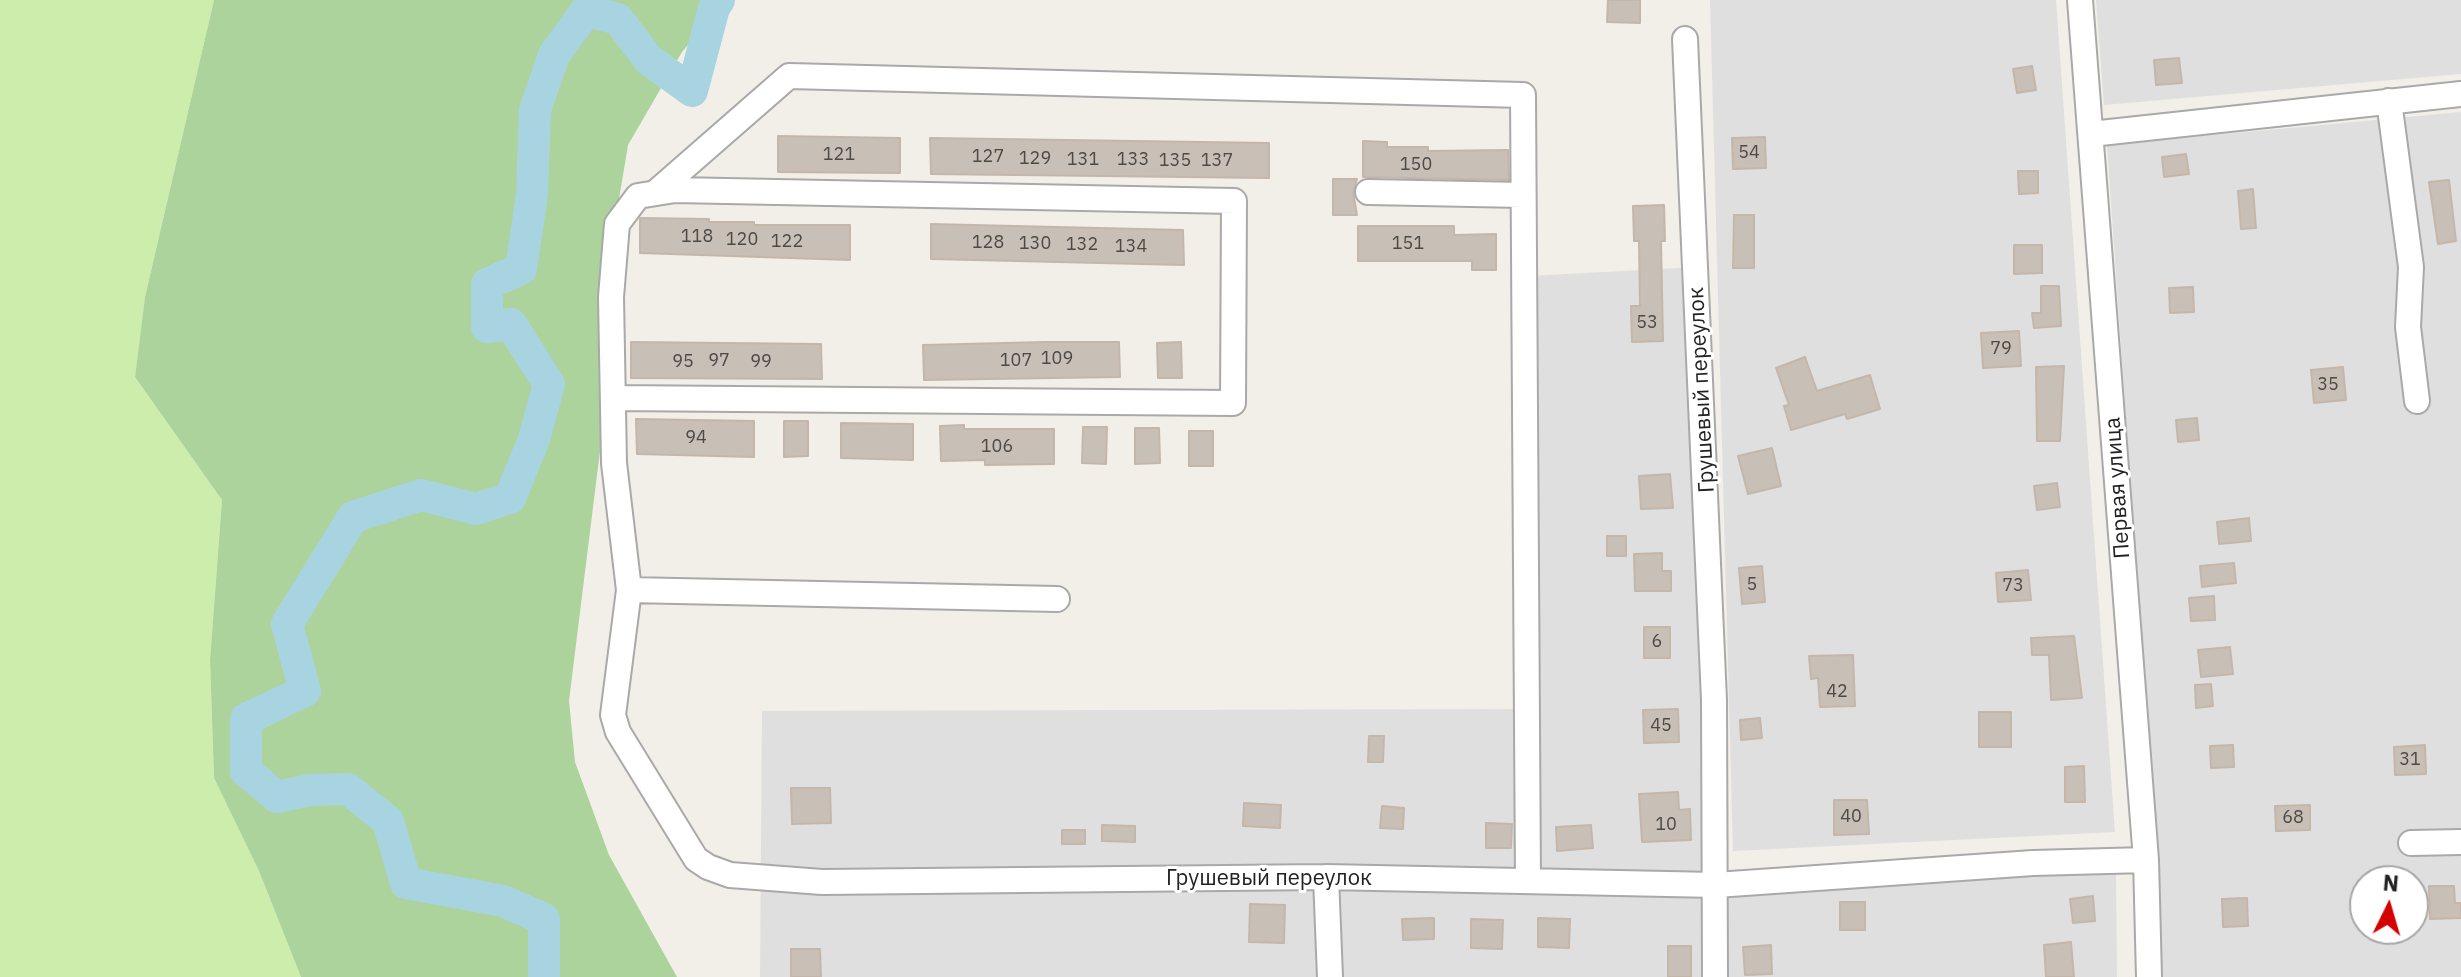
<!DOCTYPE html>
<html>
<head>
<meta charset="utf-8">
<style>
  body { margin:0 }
  #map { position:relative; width:2461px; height:977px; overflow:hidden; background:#f2efe8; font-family:"IBM Plex Sans",sans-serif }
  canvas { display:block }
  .north { position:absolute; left:2349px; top:865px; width:80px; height:80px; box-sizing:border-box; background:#fff; border:2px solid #a7a7a7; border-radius:50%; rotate:5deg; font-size:22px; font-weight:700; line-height:32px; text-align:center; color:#222 }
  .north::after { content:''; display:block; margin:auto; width:28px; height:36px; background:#d40001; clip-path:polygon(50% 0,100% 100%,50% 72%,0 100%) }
</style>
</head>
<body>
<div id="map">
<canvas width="2461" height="977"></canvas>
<div class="north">N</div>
</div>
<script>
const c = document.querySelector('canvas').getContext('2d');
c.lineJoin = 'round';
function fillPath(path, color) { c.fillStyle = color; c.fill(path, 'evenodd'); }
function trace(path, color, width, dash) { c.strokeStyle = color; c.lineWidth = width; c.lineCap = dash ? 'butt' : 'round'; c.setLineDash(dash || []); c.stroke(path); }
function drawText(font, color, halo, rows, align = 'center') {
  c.font = font + ' "IBM Plex Sans",sans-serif'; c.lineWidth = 6; c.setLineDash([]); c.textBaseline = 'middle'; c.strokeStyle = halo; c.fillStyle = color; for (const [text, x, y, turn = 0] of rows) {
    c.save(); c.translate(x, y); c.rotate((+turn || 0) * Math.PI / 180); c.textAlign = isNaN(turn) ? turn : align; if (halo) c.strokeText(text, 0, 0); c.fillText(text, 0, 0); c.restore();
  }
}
fillPath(new Path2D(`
  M1710,0h346l59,832 -382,19z
  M2096,0h365v74l-357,31z
  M2461,112v865h-305v-127l-49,-705zM2365,881h48v48h-48z
  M1696,267l19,624 401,-20 1,106h-1357l2,-266 759,-2 9,-433z`), '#e0dfdf');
fillPath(new Path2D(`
  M0,0h214l-69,297 -10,80 87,123 -12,160 4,118 45,93 42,106h-301z`), '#cdedad');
fillPath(new Path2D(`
  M214,0h512l-44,52 -54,93 -18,108 1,109 -42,339 6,61 34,93 68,122h-376l-42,-106 -45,-93 -4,-118 12,-160 -87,-123 10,-80z`), '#acd39c');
trace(new Path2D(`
  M544,977v-58l-41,-18 -97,-18 -18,-62 -40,-32 -38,1 -33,7 -31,-26v-52l59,-28 -18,-67 66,-107 68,-22 55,14 34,-11 24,-59 15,-55 -38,-60 -24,3v-43l34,-15 11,-74 3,-85 19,-55 32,-44 32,8 30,40 44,32 22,-83 5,-8`), '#a8d4e1', 32);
const building = new Path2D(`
  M1608,0h32v23l-33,-1z
  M2179,58l3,25 -26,2 -2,-25z
  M2032,66l4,24 -19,3 -4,-24z
  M778,136l122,2v35l-122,-1z
  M1765,137l1,31 -33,1 -1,-31z
  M930,138l339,5v35l-338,-4z
  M1363,141l24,1v5h41v4l80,-1 1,30 -146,-3z
  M2186,154l3,20 -25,3 -2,-20z
  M2018,171h20v22l-19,1z
  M1333,179h24l-4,13 4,23h-24z
  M2449,180l7,61 -18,3 -9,-62z
  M2253,189l3,39 -15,1 -3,-38z
  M1664,205l1,36h-4l2,100 -31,1 -1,-36h9l-1,-65h-5l-1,-35z
  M1734,215h20v53h-21z
  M640,218l69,1v3h45v3h96v35l-210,-7z
  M931,224l252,6 1,35 -253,-6z
  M1358,226h96v9l42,-1v36h-24v-9h-114z
  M2014,245h28v28l-28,1z
  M2041,286h18l2,40 -27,2 -2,-15h9z
  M2193,287l1,25 -24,1 -1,-25z
  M2019,331l2,35 -38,2 -2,-35z
  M631,342l190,2 1,35 -191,-1z
  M1045,342h74l1,35 -196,3 -1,-35z
  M1181,342l1,36h-24l-1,-35z
  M1805,357l12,34 53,-16 10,34 -33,10 -2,-5 -54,16 -7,-24 5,-1 -13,-37z
  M2064,366l-4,75h-23l-1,-74z
  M2343,367l3,33 -32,3 -3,-33z
  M2197,418l2,22 -21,2 -2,-22z
  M636,419l118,2v36l-117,-3z
  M784,421h24v35l-24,1z
  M841,423l72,1v36l-72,-2z
  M964,425v4h90v35l-69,1v-5l-44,1 -1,-35z
  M1083,427h24l-1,37 -24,-1z
  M1135,428h24l1,35 -25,1z
  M1189,431h24v35h-24z
  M1772,448l9,38 -33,8 -10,-38z
  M1670,474l3,34 -32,1 -2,-33z
  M2057,483l3,24 -23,3 -3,-24z
  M2249,518l2,23 -32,3 -2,-22z
  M1607,536h19v20h-19z
  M1662,553v18h9v20h-36l-1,-37z
  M2234,563l2,20 -34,4 -2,-21z
  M1762,566l3,36 -23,2 -3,-36z
  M2028,570l3,30 -33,2 -2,-29z
  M2214,596l1,24 -24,1 -2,-23z
  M1644,627h26v31h-26z
  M2074,636l8,62 -31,2 -2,-45h-17l-1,-17z
  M2230,647l3,27 -32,3 -3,-27z
  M1853,655l2,51 -35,1 -2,-29 -7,1 -2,-23z
  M2211,684l2,22 -17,2 -1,-23z
  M1678,709l1,33 -35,1 -1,-33z
  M1979,712h32v35h-32z
  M1760,718l2,20 -21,2 -1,-20z
  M1369,736h15l-1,26h-15z
  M2233,745l1,22 -23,1 -1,-22z
  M2425,745l1,29 -31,1 -1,-28z
  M2084,766l1,36h-20v-35z
  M791,788h39l1,35 -39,1z
  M1678,792l1,18 11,-1 1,31 -49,2 -3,-48z
  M1834,800h33l2,34 -35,1z
  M1244,803l37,2 -1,23 -37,-2z
  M2310,805v25l-34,1 -1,-25z
  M1382,806l22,2 -1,21 -23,-1z
  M1486,823l26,1 -1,24h-25z
  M1102,825l33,1v16l-33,-1z
  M1591,825l2,23 -36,3 -1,-24z
  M1062,830h23v14h-23z
  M2429,886h25l1,17h6v15l-31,1z
  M2093,896l2,25 -22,2 -3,-24z
  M2247,898l1,28 -25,1 -1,-28z
  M1840,902h25v28h-25z
  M1250,904l35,1 -1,38 -35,-1z
  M1434,918v21l-31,1 -1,-21z
  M1538,918l32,1 -1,29 -31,-1z
  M1471,919l32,1 -1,29 -31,-1z
  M2071,942l3,35h-28l-2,-32z
  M1771,945l1,29 -27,1 -2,-28z
  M1668,946h23v31h-23z
  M791,949h29l1,28h-30z`);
fillPath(building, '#c8bfb7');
trace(building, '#c5b6aa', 2);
const minor = new Path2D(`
  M2080,0l66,860 3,117
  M1685,39l29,661 1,277
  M2389,101l22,166 -3,60 9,74
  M2091,134l370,-40
  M1368,192l155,3
  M655,193l134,-117 734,19 5,786
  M613,398l620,5 1,-202 -559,-11 -37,6 -21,28 -6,73 3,166 15,127 -16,125 5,17 78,127 12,8 22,8 92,7 504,-5 390,8 317,-22 113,-3
  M629,590l428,9
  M2411,843l50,-1
  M1326,877l4,100`);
trace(minor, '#a9a9a9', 28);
trace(minor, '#fff', 24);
drawText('18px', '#4c4947', null, [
  ["54",1749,153],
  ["121",839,155],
  ["127",988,157],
  ["129",1035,159],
  ["131",1083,160],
  ["133",1133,160],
  ["135",1175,161],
  ["137",1217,161],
  ["150",1416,165],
  ["118",697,237],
  ["120",742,240],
  ["122",787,242],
  ["128",988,243],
  ["130",1035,244],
  ["151",1408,244],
  ["132",1082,245],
  ["134",1131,247],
  ["53",1647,323],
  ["79",2001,349],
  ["109",1057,359],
  ["97",719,361],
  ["107",1016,361],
  ["95",683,362],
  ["99",761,362],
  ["35",2328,385],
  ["94",696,438],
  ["106",997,447],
  ["5",1752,585],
  ["73",2013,586],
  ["6",1657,642],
  ["42",1837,692],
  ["45",1661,726],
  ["31",2410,760],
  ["40",1851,817],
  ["68",2293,818],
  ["10",1666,825]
]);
drawText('22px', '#222', '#fff', [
  ["Грушевый переулок",1702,390,-93],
  ["Первая улица",2118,488,-94],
  ["Грушевый переулок",1269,879]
]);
</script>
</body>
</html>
